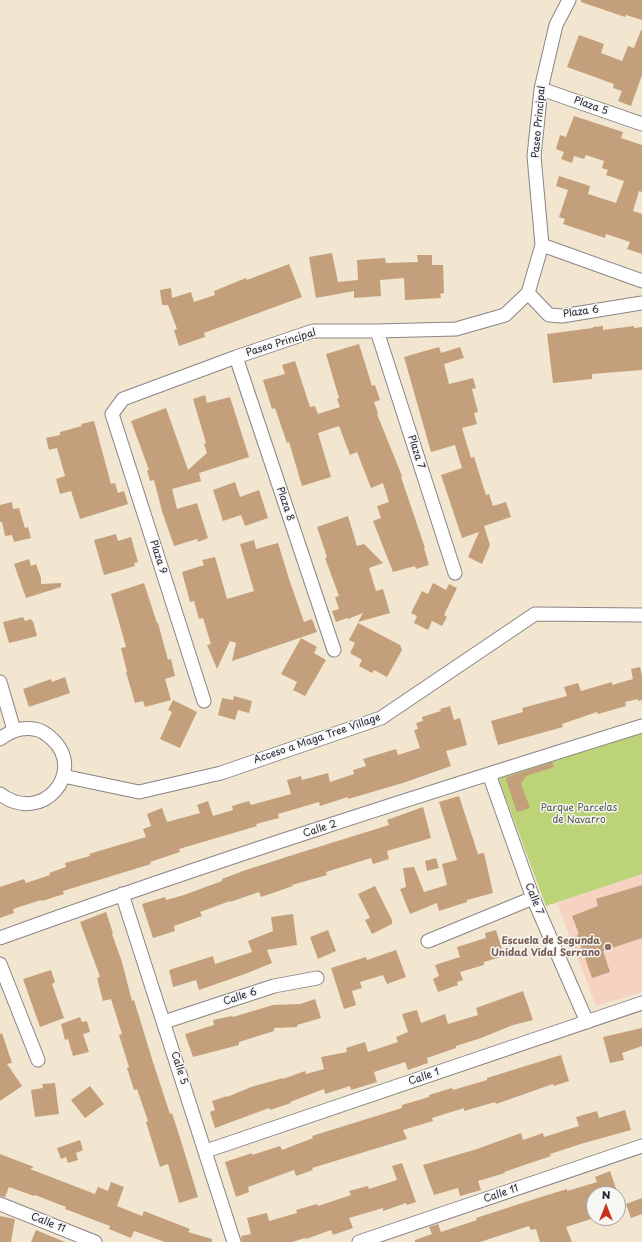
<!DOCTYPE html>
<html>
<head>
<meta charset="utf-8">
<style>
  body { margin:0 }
  #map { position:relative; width:642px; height:1242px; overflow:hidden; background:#f2e6d0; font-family:"Playpen Sans",sans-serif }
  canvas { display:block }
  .north { position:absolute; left:586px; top:1186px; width:40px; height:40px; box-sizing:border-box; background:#f6f6f2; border:1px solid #a1a1a9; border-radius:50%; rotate:0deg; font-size:11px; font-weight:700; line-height:16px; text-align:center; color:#22223b }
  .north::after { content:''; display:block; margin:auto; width:14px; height:18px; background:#c8321e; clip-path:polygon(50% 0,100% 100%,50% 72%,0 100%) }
</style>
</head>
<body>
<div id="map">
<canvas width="642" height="1242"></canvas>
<div class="north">N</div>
</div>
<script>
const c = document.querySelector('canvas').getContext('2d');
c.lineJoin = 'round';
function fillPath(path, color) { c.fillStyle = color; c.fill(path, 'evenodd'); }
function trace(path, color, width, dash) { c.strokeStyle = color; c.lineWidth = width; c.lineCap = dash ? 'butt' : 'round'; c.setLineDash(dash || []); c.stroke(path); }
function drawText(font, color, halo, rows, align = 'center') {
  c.font = font + ' "Playpen Sans",sans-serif'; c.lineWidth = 3; c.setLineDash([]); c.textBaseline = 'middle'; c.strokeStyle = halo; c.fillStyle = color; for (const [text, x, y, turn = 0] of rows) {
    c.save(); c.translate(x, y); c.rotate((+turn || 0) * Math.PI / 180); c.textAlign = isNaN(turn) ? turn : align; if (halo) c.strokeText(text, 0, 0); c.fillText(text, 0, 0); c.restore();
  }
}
fillPath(new Path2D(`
  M642,874v118l-46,14 -39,-103z`), '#f5d2c2');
fillPath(new Path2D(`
  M642,729v145l-96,32 -47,-126 4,-8z`), '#bdd377');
fillPath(new Path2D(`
  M581,0h61v20l-16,-5 -1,2 -44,-15z
  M641,30h1v45l-11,31 -13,-5 4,-10 -9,-3 1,-4 -47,-17 12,-32 25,9 -3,9 21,8 6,-15 6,2z
  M574,116l49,16 -2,6 21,7v47l-3,-1 -6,20 9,3v40l-15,-5 3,-7 -24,-8 -1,4 -42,-14 2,-5 -6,-2 9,-27 -12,-4 3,-10 31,10 -2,8 28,9 8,-22 -18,-6 2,-5 -6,-2 2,-7 -18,-6 -2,4 -10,-3 -2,7 -11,-4 3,-7 -8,-3 4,-14 6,2z
  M332,253l6,29 20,-2 -1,-20 28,-2 1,5 32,-1 -1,-7h15v10h11l1,28 -4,1 1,4 -36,2 -1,-22 -24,2 1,16 -27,2v-7l-38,7 -7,-41z
  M289,264l13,33 -98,36 1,4 -26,9 -5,-16 3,-1 -9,-24h-6l-2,-15 11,-2 1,10 19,-6 3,10 21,-7 -1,-4 32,-13 1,2z
  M603,326v4l31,-4v2l8,-1v43l-50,4v5l-39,4 -6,-49 46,-6v-1z
  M359,344l13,42 3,-1 5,15 -6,2 4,11 -1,1 25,62 -1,1 24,71h-1l5,17 -13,4 -1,-3 -22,6 -20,-51 8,-3 -4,-12 12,-4 -6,-19 -12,5 -14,-36 -7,3 -11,-29 -21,7 13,44 -29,9 -13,-44 -2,1 -12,-35 -3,1 -9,-29 22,-6 -3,-9 13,-4 15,46 5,-1 3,8 22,-7 -3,-8 2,-1 -13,-44z
  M439,347l2,6 19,-6 4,11 -20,6 5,20 24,-6 3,10 -4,1 6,23 -4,1 3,11 -15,4 9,30 3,-1 12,38 3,-1 4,12 13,-4 5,15 -27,9 6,19 -8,19 -14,-7 11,-25 -17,6 -21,-63 21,-7 -7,-23 -24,7 -27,-95z
  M205,395l2,8 23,-6 19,60 -50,16 2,8 -29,8 5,20 20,-6 11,35 -10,4 -1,-3 -23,7 -12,-35 -8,-31 -4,1 -3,-11h2l-18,-49 35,-13 22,62 19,-17 -3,-9 2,-1 -13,-44z
  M94,421l17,63 4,-1 3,10 6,-2 4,13 -48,15 -9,-28 -11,3 -4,-15 9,-3 -8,-28 -8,2 -3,-12 14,-3v-3l22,-6 -1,-2z
  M235,482l5,15 19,-7 9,28 -23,8 -4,-11 -18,6 -10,-31z
  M12,502l1,7 6,-1 6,20 3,-1 3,11 -17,4 -2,-7 -7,1 -3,-14h-2v-17z
  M348,516l9,30 7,-2 19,19 -14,5 7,23 7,-2 7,24 -32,9 5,-9 -15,6 -1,-1 -11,4 -4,-11 7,-2 -4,-12 4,-1 -14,-38 2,-1 -10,-30z
  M116,534l2,7 13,-4 7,25 -4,1 1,3 -31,9 -10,-35z
  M254,540l2,9 22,-6 11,36 15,43 8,-3 5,13 -85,29 4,-18 -6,-2 -13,28 -10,-24 4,-1 -8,-26 -4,1 -5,-18 -4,1 -8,-30 22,-7 -2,-5 13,-3 12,42 27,-8 -14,-47z
  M29,559l2,7 5,-2 5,14v6l20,-1v4l-35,11 -12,-34z
  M144,583l13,40h1l10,37 3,-1 4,17 -10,3 6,21 -26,7 -2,-6 -8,2 -9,-31h1l-6,-24 5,-1 -15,-53z
  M433,583l13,7 3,-6 8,4 -13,27 3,2 -5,9 -10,-5 -4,9 -14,-7 3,-7 -6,-3 11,-22 6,3z
  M23,617l2,4 6,-2 1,2h1l4,15 -28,7 -6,-21z
  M358,623l42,22 2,5 -15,27 -13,-7 -2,3 -13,-7 3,-6 -12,-7 5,-10 -6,-3z
  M301,638l16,9 -3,6 12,7 -21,36 -12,-6 4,-8 -16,-8z
  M640,667l2,9v24l-4,1v-2l-13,3 1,4 -28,8 -1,-2 -35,12 1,3 -65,18 -7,-24 32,-9 -1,-4 45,-12 -3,-9 14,-4 3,8 31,-9v3l21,-6 -2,-10z
  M65,677l5,16 -41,14 -6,-18 28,-10 1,3z
  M234,696l18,5 -3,12 -11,-3 -3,10 -17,-5 4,-17 11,2z
  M173,700l24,12 -17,36 -20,-9 12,-27 -4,-2z
  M450,706l4,14 6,-2 7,27 -21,6 5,15 -48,17 -55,16v-2l-28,9 -1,-4 -41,12 1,4 -23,6 1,2 -78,23 1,3 -30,10 1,2 -88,27 1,3 -22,7 -1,-1 -28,9 1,4 -14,5v-31l24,-8 2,4 24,-8 -1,-2 17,-6 -1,-4 25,-7 -1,-2 57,-17 -3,-8 8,-3 -4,-12 15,-6 5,14 33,-9 -3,-8 11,-4 5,15 20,-6 -1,-4 17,-5 2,4 40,-11 -4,-14 14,-4 1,4 26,-7 2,9 24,-8 -1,-4 13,-4 -3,-7 33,-10 2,6 22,-7 -6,-18 4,-1 -2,-6 7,-2 -1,-4 19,-6 -1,-2z
  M552,762l2,5 -28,9 -5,8 9,24 -13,4 -11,-32 1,-3z
  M459,796l19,58 6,-1 9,40 -26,7v2l-28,9 -2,-8 -27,11 -10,-25 6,-2 -3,-19 11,-1 10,25 23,-7 -5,-21 15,-4 -18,-58z
  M423,807l8,31 -44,13 2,8 -16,5 -2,-6 -45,14 1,3 -35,10 1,1 -32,11 -2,-5 -29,10v-1l-30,11 2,4 -28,10 1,5 -22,7 -11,-34 23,-7 1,3 18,-5 38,-14v-2l21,-8 56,-18 90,-28 -2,-5z
  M436,858l3,10 -12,3 -2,-10z
  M642,885v53l-39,13 7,21 -18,6 -15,-43 2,-1 -7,-18 26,-10 -2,-7z
  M375,886l17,34v4l-20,10 -7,-14 5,-2 -12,-24z
  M106,912l7,21 -1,1 10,28 10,39 2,-1 18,59 18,55 2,-1 9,28 17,56 -19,6 -11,-39 -8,3 -14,-45 2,-1 -11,-32 -3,1 -7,-22 2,-1 -10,-32 3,-1 -11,-35 -8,2 -6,-23 3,-1 -20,-55z
  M293,914l4,31 -30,5 5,13 -27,11 -46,16 -3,-10 -23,7 -4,-17 44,-14 2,8 37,-12 -4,-11 25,-10 -2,-14z
  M328,930l8,21 -18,8 -8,-22z
  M496,930l8,26 -20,6v3l-24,7 3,8 -6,2 1,3 -20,7 -5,-13 6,-3 -4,-11 25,-8 -3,-10 29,-9 -1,-5z
  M396,950l10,27 -19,7 -4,-9 -23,7 2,6 -10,3 4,14 -12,4 -13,-41 35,-11 1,3z
  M51,970l4,12 -3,2 12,34 -24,9 -17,-48z
  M523,991l10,29 -20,5 -32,13 -25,8v2l-29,10 1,5 -20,7 -3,-8 -31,10 3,10 -26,8 -1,-4 -25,8 -1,-5 -34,13 1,1 -21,7 -1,-2 -54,20 -5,-16 5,-2 -3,-9 15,-5v1l24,-10 32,-9v1l22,-8 1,3 18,-5 -3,-12 26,-5 -1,-4 19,-6 3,10 30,-10 -2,-5 12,-5 -6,-18 15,-4 4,13 24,-9 3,10 30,-9 -2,-7z
  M315,999l6,19 -24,7v2l-23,1v3l-35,11v3l-46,12 -8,-23 29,-9 -1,-5 19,-4 1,1 40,-12 27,-1z
  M80,1017l2,5 5,-1 3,11 -7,2 6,18 -16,4 -5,-17 -3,1 -4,-16z
  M642,1028v18l-20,7 2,7 -14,3 -7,-26z
  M2,1033l10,30 -5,1 15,22 -22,15v-67z
  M561,1055l8,26 -15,5 -1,-2 -57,20 -1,-2 -31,9v-3l-32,10 1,3 -30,9 4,9 -95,29 1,2 -17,6 -2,-6 -46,17 1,5 -13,5 -11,-35 27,-9v2l28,-9 2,4 31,-12 -1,-2 90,-28v-3l27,-8v-2l23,-7 1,2 34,-10v-2z
  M55,1083l4,31 -24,3 -4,-27 12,-2 -1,-4z
  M90,1086l14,18 -19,14 -14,-18z
  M625,1110l6,20 -47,13 -34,11 1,2 -47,16 1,1 -27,8 3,9 -21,6 -2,-8 -24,7 -11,-30 54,-16 44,-16 2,7 20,-7 1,4 35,-11 -3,-9 21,-6 2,7z
  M80,1140l3,10 -7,3 2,7 -10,3 -2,-6 -5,2 -4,-11z
  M0,1154l34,13 -4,2 65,25 3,-7 10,4 3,-9 13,5 -7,19 25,10 2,-5 46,18 -2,3 24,7v3h-47l-31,-11 -3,7 -22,-9 1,-3 -45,-17 1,-2 -31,-12 -1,1 -25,-9 -4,10 -5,-1z
  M402,1163l14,39 -9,3 -1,-2 -23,8v-3l-34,10 4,10 -20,7 -2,-5 -25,9 -1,-1 -13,4h-50l-1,-6 10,-2 -4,-16 20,-5 2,8 28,-8 -1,-3 21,-6 1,2 33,-11 -2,-4 19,-5 1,3 28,-9 -5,-14z
  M610,1171l8,23h-24v24l-28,9 6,15h-32l-4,-13 -5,1 -2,-4 -49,16h-65v-2l17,-6 -3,-7 9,-3 3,8 36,-12 -1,-2 65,-21 26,-8v2l30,-9 -2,-5z
  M642,1198v16l-11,4 -5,-14z
  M0,1216l15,3 -4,23h-11z
  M36,1230l29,12h-34z`), '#c3a07b');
const minor = new Path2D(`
  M541,89l101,35
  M542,245l100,36
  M528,293l21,22 13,1 80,-13
  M377,331l78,242
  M236,357l98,293
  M0,682l14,48
  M204,701l-92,-287 11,-15 113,-42 77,-26h64l79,-2 49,-14 23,-22 14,-48 -8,-89 7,-67 15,-64 13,-25
  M0,739c10,-8 21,-12 34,-10 7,1 13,5 18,10 35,32 -9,87 -52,55
  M489,774l44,124 54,124
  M63,776l76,16 82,-19 160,-55 154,-104 107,1
  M122,894l112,348
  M0,938c212,-77 427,-145 642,-212
  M428,941l105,-43
  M0,964l38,96
  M164,1022l110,-36 43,-8
  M206,1151l436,-148
  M0,1204l95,38
  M359,1242l283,-96`);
trace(minor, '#8a8486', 15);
trace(minor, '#fff', 13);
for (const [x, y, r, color] of [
  [608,947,4,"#8d6e63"]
]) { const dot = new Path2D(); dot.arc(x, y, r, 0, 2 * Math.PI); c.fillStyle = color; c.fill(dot); trace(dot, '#f6f6f2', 1.5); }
drawText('10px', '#22223b', '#f6f6f2', [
  ["Plaza 5",591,106,19],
  ["Paseo Principal",539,122,-85],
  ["Plaza 6",581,312,-8],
  ["Paseo Principal",281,343,-17],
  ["Plaza 7",416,452,72],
  ["Plaza 8",285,504,71],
  ["Plaza 9",158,557,72],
  ["Acceso a Maga Tree Village",317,739,-19],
  ["Calle 2",320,829,-18],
  ["Calle 7",534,899,68],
  ["Calle 6",240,997,-18],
  ["Calle 5",179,1068,72],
  ["Calle 1",424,1077,-19],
  ["Calle 11",501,1194,-19],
  ["Calle 11",48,1223,22]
]);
drawText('10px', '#50574d', '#f6f6f2', [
  ["Parque Parcelas",579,808],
  ["de Navarro",579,820]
]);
drawText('bold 10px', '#785e54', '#f6f6f2', [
  ["Escuela de Segunda",600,941],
  ["Unidad Vidal Serrano",600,953]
], 'right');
</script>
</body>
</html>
